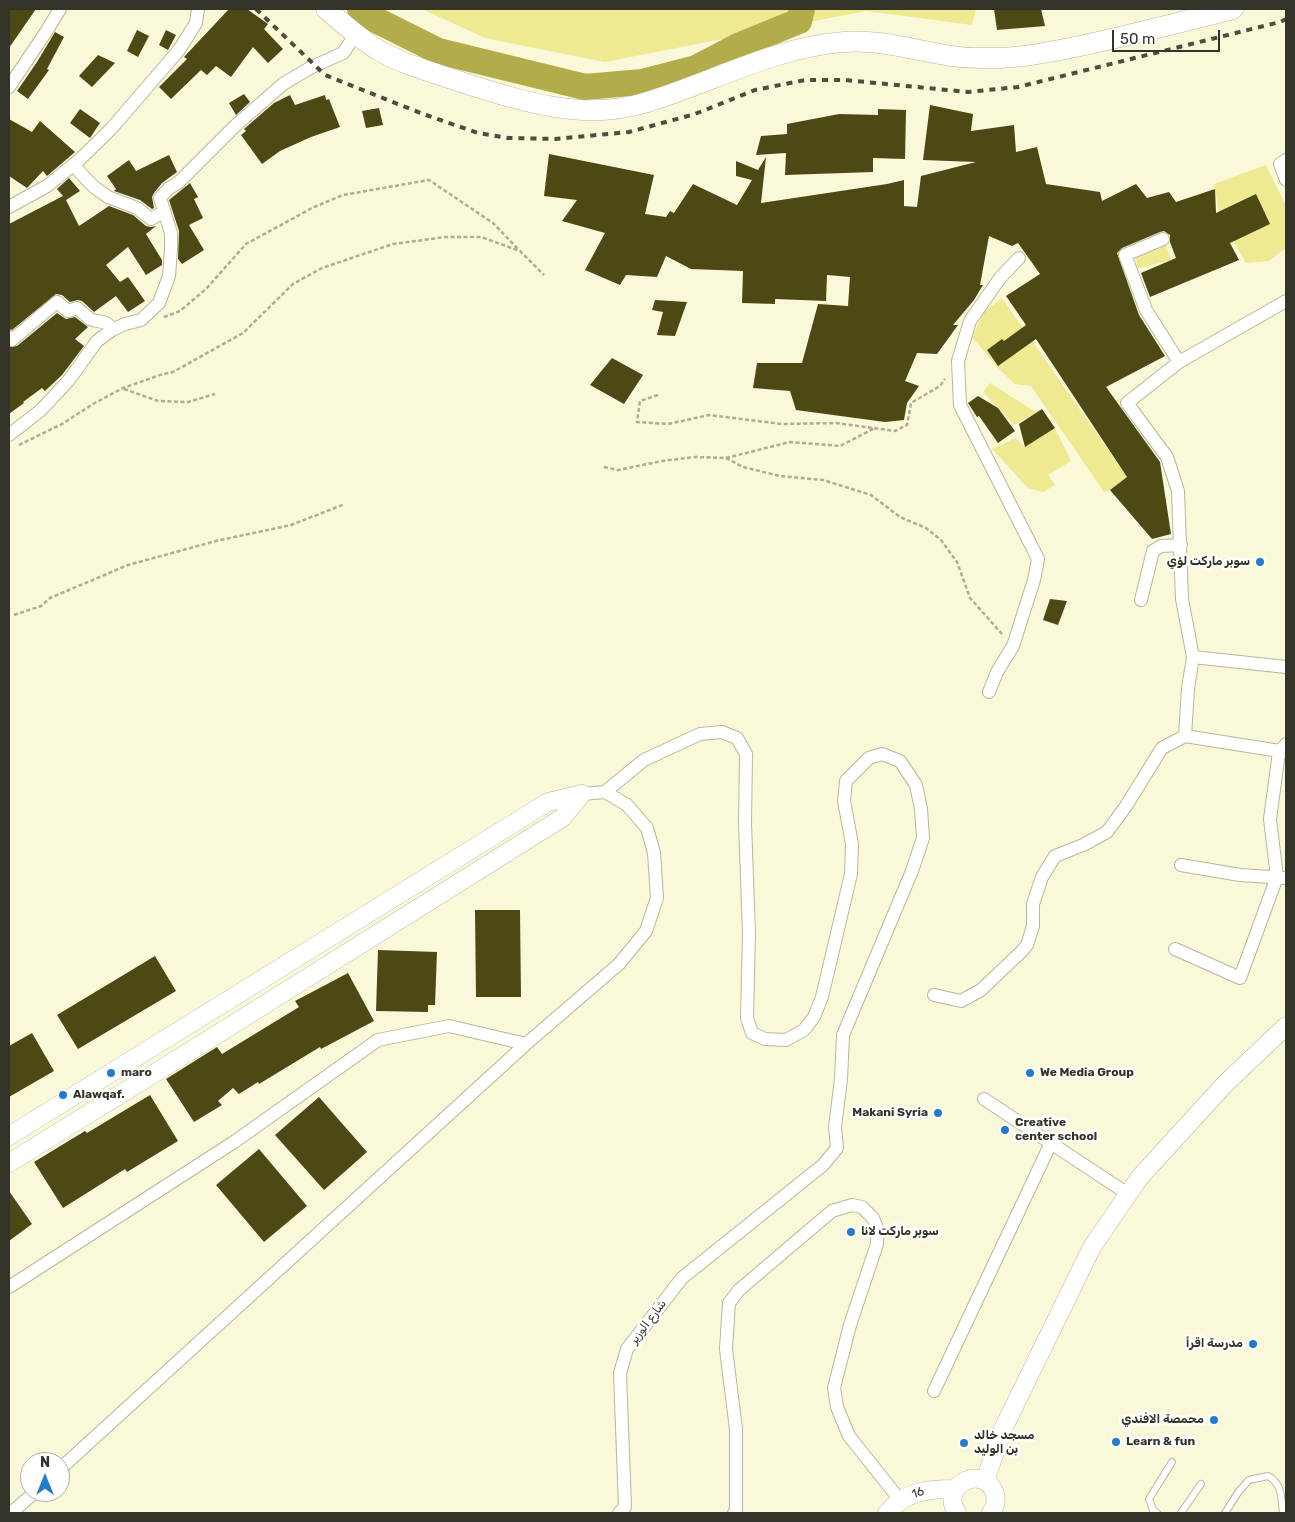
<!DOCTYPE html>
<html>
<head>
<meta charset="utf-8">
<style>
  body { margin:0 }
  #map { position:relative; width:1295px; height:1522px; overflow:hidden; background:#f9f8d9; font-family:Rubik,sans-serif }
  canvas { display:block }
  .frame { position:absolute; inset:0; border:10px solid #343327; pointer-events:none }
  .north { position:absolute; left:20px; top:1452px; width:50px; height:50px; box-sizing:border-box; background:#fff; border:1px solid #aeada9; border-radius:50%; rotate:0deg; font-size:14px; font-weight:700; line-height:20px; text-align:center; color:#343327 }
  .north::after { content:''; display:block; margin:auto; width:18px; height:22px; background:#217dca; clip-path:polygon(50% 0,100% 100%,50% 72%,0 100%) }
  .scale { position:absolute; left:1112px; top:30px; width:108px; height:22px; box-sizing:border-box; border:2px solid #343327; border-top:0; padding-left:6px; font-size:15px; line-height:18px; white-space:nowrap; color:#343327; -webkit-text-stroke:4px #fff; paint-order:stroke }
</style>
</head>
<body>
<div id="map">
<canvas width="1295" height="1522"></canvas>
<div class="frame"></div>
<div class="north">N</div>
<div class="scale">50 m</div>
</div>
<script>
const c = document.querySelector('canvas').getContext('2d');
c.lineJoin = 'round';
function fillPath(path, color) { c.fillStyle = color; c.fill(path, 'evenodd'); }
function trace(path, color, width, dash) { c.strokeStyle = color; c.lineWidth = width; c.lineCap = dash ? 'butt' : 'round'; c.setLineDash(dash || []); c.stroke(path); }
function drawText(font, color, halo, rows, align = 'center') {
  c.font = font + ' Rubik,Vazirmatn,sans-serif'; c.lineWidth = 5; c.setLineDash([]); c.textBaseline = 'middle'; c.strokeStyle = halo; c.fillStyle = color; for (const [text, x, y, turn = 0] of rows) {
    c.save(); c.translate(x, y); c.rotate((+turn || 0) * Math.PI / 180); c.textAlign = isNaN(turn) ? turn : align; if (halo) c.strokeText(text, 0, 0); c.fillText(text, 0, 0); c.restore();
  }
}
fillPath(new Path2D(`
  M422,9h554l-4,16 -106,-14 -261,51 -120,-24z
  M1266,165l20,41v42l-17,13 -23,2 -26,-45 -6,-34z
  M1166,245l5,15 -34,9 -1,-11z
  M1002,298l125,179 -17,13 -6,2 -73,-106 -16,-2 -15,-14 -28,-33 12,-25z
  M990,383l47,30 -23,12 -31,-33z
  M1055,428l16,33 -23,14 7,10 -12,7 -15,-4 -36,-39 23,-11 10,9z`), '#efe992');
trace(new Path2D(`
  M360,9l10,8 68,34 147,36 57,-5 54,-14 42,-22 61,-25 3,-12`), '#b3ac4b', 26);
fillPath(new Path2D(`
  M9,9h27l-27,39z
  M229,9h18l21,15 -4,5 19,20 -15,14 -15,-16 -22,30 -15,-11 -9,9 -6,-5 -30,29 -12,-12 28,-28 -3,-2z
  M994,9h47l4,17 -48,4z
  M137,30l12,6 -11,21 -11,-6z
  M166,30l10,5 -8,15 -9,-5z
  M55,32l9,5 -17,32 2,1 -21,29 -11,-8 20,-29z
  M98,55l17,8 -23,24 -13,-11z
  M244,94l6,8 -14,13 -7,-12z
  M290,95l5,10 30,-10 1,5 3,-1 11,28 -29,10 -31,14 -18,13 -21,-29 5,-4 -2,-2 30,-26z
  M930,105l43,9 -2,17 43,-6 2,27 21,-5 9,37 54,8 2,9 34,-17 11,14 22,-6 7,10 39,-13 1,24 40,-19 14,30 -40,19 9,17 -89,37 -9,-24 35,-15 -6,-16v-7l-6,-4 -4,1 -38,16 -5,5 22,62 26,41 -59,31 54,75 11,72 -19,5 -42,-49 17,-13 -91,-138 -38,27 -11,-16 15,-11 2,2 22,-16 -20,-29 34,-22 -22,-31 -6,3 -23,-10 -9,49h3l-9,15 -21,25h5l-21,29 -20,-1 -12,28 14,5 -12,17 -3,17 -19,2 -89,-12 -6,-19 -37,-3 4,-25h45l16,-59 30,2 2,-29 -23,-2 -1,26 -51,-2v5l-33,-1 1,-32 -52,-2 -25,-13 -9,21 -31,-2 -6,10 -35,-15 20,-37 -43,-12 15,-21 -33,-4 5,-42 105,21 -9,39 21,3 4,-6 4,2 19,-29 44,21 15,-25 -16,-4v-15l22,9 8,-13 -5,46 126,-19 17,-4v26l13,1 4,-31 55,-14 -53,-2z
  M379,108l4,17 -17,3 -4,-17z
  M80,109l20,14 -10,15 -20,-15z
  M878,109l28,1 -1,49 -32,-1v14l-88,3 1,-22 -30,2 5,-19 26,-2v-10l52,-10 39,1z
  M9,119l23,13 8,-11 35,31 -28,24 -4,-5 -16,17 -18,-12z
  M169,155l8,17 -15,11 -8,10 -2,4 2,11 -2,1 -12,-9 -26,-9 2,-2 -9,-13 22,-16 7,11z
  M69,178l11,13 -14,9 13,26 30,-20 24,9 13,11 5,1 5,-1 -10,8 16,26v5l-16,10 -18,-28 -22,18 14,17 8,-5 17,24 -17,11 -12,-16 -22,16 -12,-11 -4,-1 -8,2 -8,-7 -6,-1 -44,36 -3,-1v-105l54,-28 -6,-7z
  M190,183l8,14 -4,2 9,19 -14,7 15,25 -22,14 -4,-5 1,-28 -10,-31z
  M655,300l32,2 -12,34 -18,-1 6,-23 -11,-2z
  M57,313l9,6 9,-2 13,10 -13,12 9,7 -22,29 -17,16 -3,-3 -19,14 1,1 -15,11v-67l8,-1z
  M612,358l31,17 -19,29 -34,-19z
  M978,396l20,12 17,23 -17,12 -19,-27 -2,1 -9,-14z
  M1042,409l13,19 -30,19 -6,-23z
  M1050,599l17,2 -9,24 -15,-5z
  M475,910h45l1,87h-45z
  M378,950l59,2 -2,53h-7v7l-52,-1z
  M155,956l21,35 -98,58 -21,-34z
  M348,973l26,48 -53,28 -1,-2 -61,37 -1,-2 -19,12 -6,-6 -15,13 4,4 -28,17 -28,-43 51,-32 5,7 77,-47 -4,-6z
  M32,1033l22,38 -45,26v-51z
  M150,1095l28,46 -51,31 -2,-3 -62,39 -29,-46 51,-31 2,2z
  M319,1097l48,55 -43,38 -49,-55z
  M259,1149l48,57 -43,36 -48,-57z
  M9,1191l23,33 -23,17z`), '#4d4915');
const lane = new Path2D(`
  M1157,1513l-4,-3 -4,-11 23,-37
  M1181,1513l20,-29
  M1225,1513l14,-22 10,-11 19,-4c15,8 13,23 15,37`);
const street = new Path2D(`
  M9,87l37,-55 14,-23
  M1286,160l-6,4 6,16
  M73,165l21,22 14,10 29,11 14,11 12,-7
  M9,207l38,-21 31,-25 33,-32 68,-79 17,-27 2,-14
  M1163,239l-38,16 21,55 33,52
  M9,337l3,3 45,-38 11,9 9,-3c4,3 9,8 13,11 9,4 17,0 22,11
  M9,435l32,-25 28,-30 28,-39 15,-11 13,-6 16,-4 18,-17 10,-27 2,-26v-17l-11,-35 8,-9 11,-7 56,-56 48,-42 27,-16 33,-15 13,-19
  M1141,600l12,-49 8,-5 20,-1
  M1193,657l93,10
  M989,692l8,-20 16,-26 21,-66 4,-21 -78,-154 -2,-44 12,-40 30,-43 19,-20
  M1185,736l101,16
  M582,794l23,-2 39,-32 56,-26 22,-2 15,6 9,16 -1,69 4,110 -2,85 5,15 13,6 21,1 18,-10 10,-13 8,-20 29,-123 1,-30 -8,-43 2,-20 23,-23 13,-4 18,7 16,24 5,24 2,29 -11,33 -69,164 -2,44 -6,48 2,21 -14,17 -141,113 -55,71 -7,24 5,134 -6,6
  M1181,865l59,10 46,3
  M1175,949l65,29 37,-101 -7,-58 9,-67 7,-8
  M934,995l27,6 20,-11 41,-39 5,-6 6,-19v-22l9,-27 13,-21 28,-11 24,-13 19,-26 36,-58 23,-12 3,-47 5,-32 -11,-58 -4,-108 -11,-34 -40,-54 52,-41 107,-61
  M984,1099l144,95
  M9,1287l225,-145 144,-102 71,-14 77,18
  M934,1391l117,-248
  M60,1469l466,-425 93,-80 27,-33 11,-33 -3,-45 -7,-25 -20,-23 -22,-13
  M11,1513l24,-21
  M734,1513l2,-3v-81l-10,-80 3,-46 10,-13 93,-79 20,-6 10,2 11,11 4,10v16l-27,81 -16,63 3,19 12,29 51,64`);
const secondary = new Path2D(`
  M9,1136l539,-334 34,-8
  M9,1163l196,-121 357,-224 20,-24
  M985,1481l18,-52 89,-182 48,-70 85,-93 61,-58
  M887,1513c19,-22 40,-24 68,-24
  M957,1513c-19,-29 28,-50 38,-19 2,7 0,13 -4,19`);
const primary = new Path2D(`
  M326,9c16,14 33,29 52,41 24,14 53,22 80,31 60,19 123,41 186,22 67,-20 130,-56 200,-61 37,-3 72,9 108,14 11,2 23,2 34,2 32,1 63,-6 94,-12 51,-11 102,-24 153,-37`);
trace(lane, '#b8b799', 8);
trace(street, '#b8b799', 14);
trace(secondary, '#b8b799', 19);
trace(primary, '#b8b799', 21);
trace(new Path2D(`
  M164,317l16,-6 26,-22 40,-45 66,-36 31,-13 86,-15 64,43 26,27
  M124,389l34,12 30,1 27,-8
  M658,395l-18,6 -3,21 31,2 41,-9 73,9 54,-1 59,8 12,-6 4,-22 29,-17 5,-7
  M19,445l43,-21 31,-20 30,-16 40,-14 10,-2 70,-39 50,-49 29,-16 71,-24 53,-7h35l39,14 24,24
  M726,458l17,9 37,9 43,4 48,15 29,22 26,11 15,12 16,22 13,36 32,36
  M604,467l14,3 44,-9 34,-4 30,1 64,-16 50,4 35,-18
  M14,615l27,-9 9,-8 78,-33 88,-24 75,-16 54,-21`), '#adac94', 2.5, [4, 2.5]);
trace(lane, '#fff', 6);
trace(street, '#fff', 12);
trace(secondary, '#fff', 18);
trace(primary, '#fff', 20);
trace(new Path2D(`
  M256,9l69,66 98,39 55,19 30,5 47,1 74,-7 66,-18 60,-24 50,-10h40l123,12 50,-5 262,-65 6,-3`), '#4d4c3e', 4, [6, 6]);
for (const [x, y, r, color] of [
  [1260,562,5,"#217dca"],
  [111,1073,5,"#217dca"],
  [1030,1073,5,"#217dca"],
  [63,1095,5,"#217dca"],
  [938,1113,5,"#217dca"],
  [1005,1130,5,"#217dca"],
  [851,1232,5,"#217dca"],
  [1253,1344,5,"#217dca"],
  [1214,1420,5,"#217dca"],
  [1116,1442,5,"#217dca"],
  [964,1443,5,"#217dca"]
]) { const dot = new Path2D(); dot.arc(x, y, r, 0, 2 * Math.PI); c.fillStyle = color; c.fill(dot); trace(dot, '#fff', 2); }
drawText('bold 12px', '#343327', '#fff', [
  ["سوبر ماركت لؤي",1250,562,"right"],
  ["maro",121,1073],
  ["We Media Group",1040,1073],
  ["Alawqaf.",73,1095],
  ["Makani Syria",928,1113,"right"],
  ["Creative",1015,1123],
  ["center school",1015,1137],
  ["سوبر ماركت لانا",861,1232],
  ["مدرسة اقرأ",1243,1344,"right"],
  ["محمصة الافندي",1204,1420,"right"],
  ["مسجد خالد",974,1436],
  ["بن الوليد",974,1450],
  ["Learn & fun",1126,1442]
], 'left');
drawText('12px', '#343327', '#fff', [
  ["شارع الوزير",648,1322,-53],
  ["16",918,1493,-18]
]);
</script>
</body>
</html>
